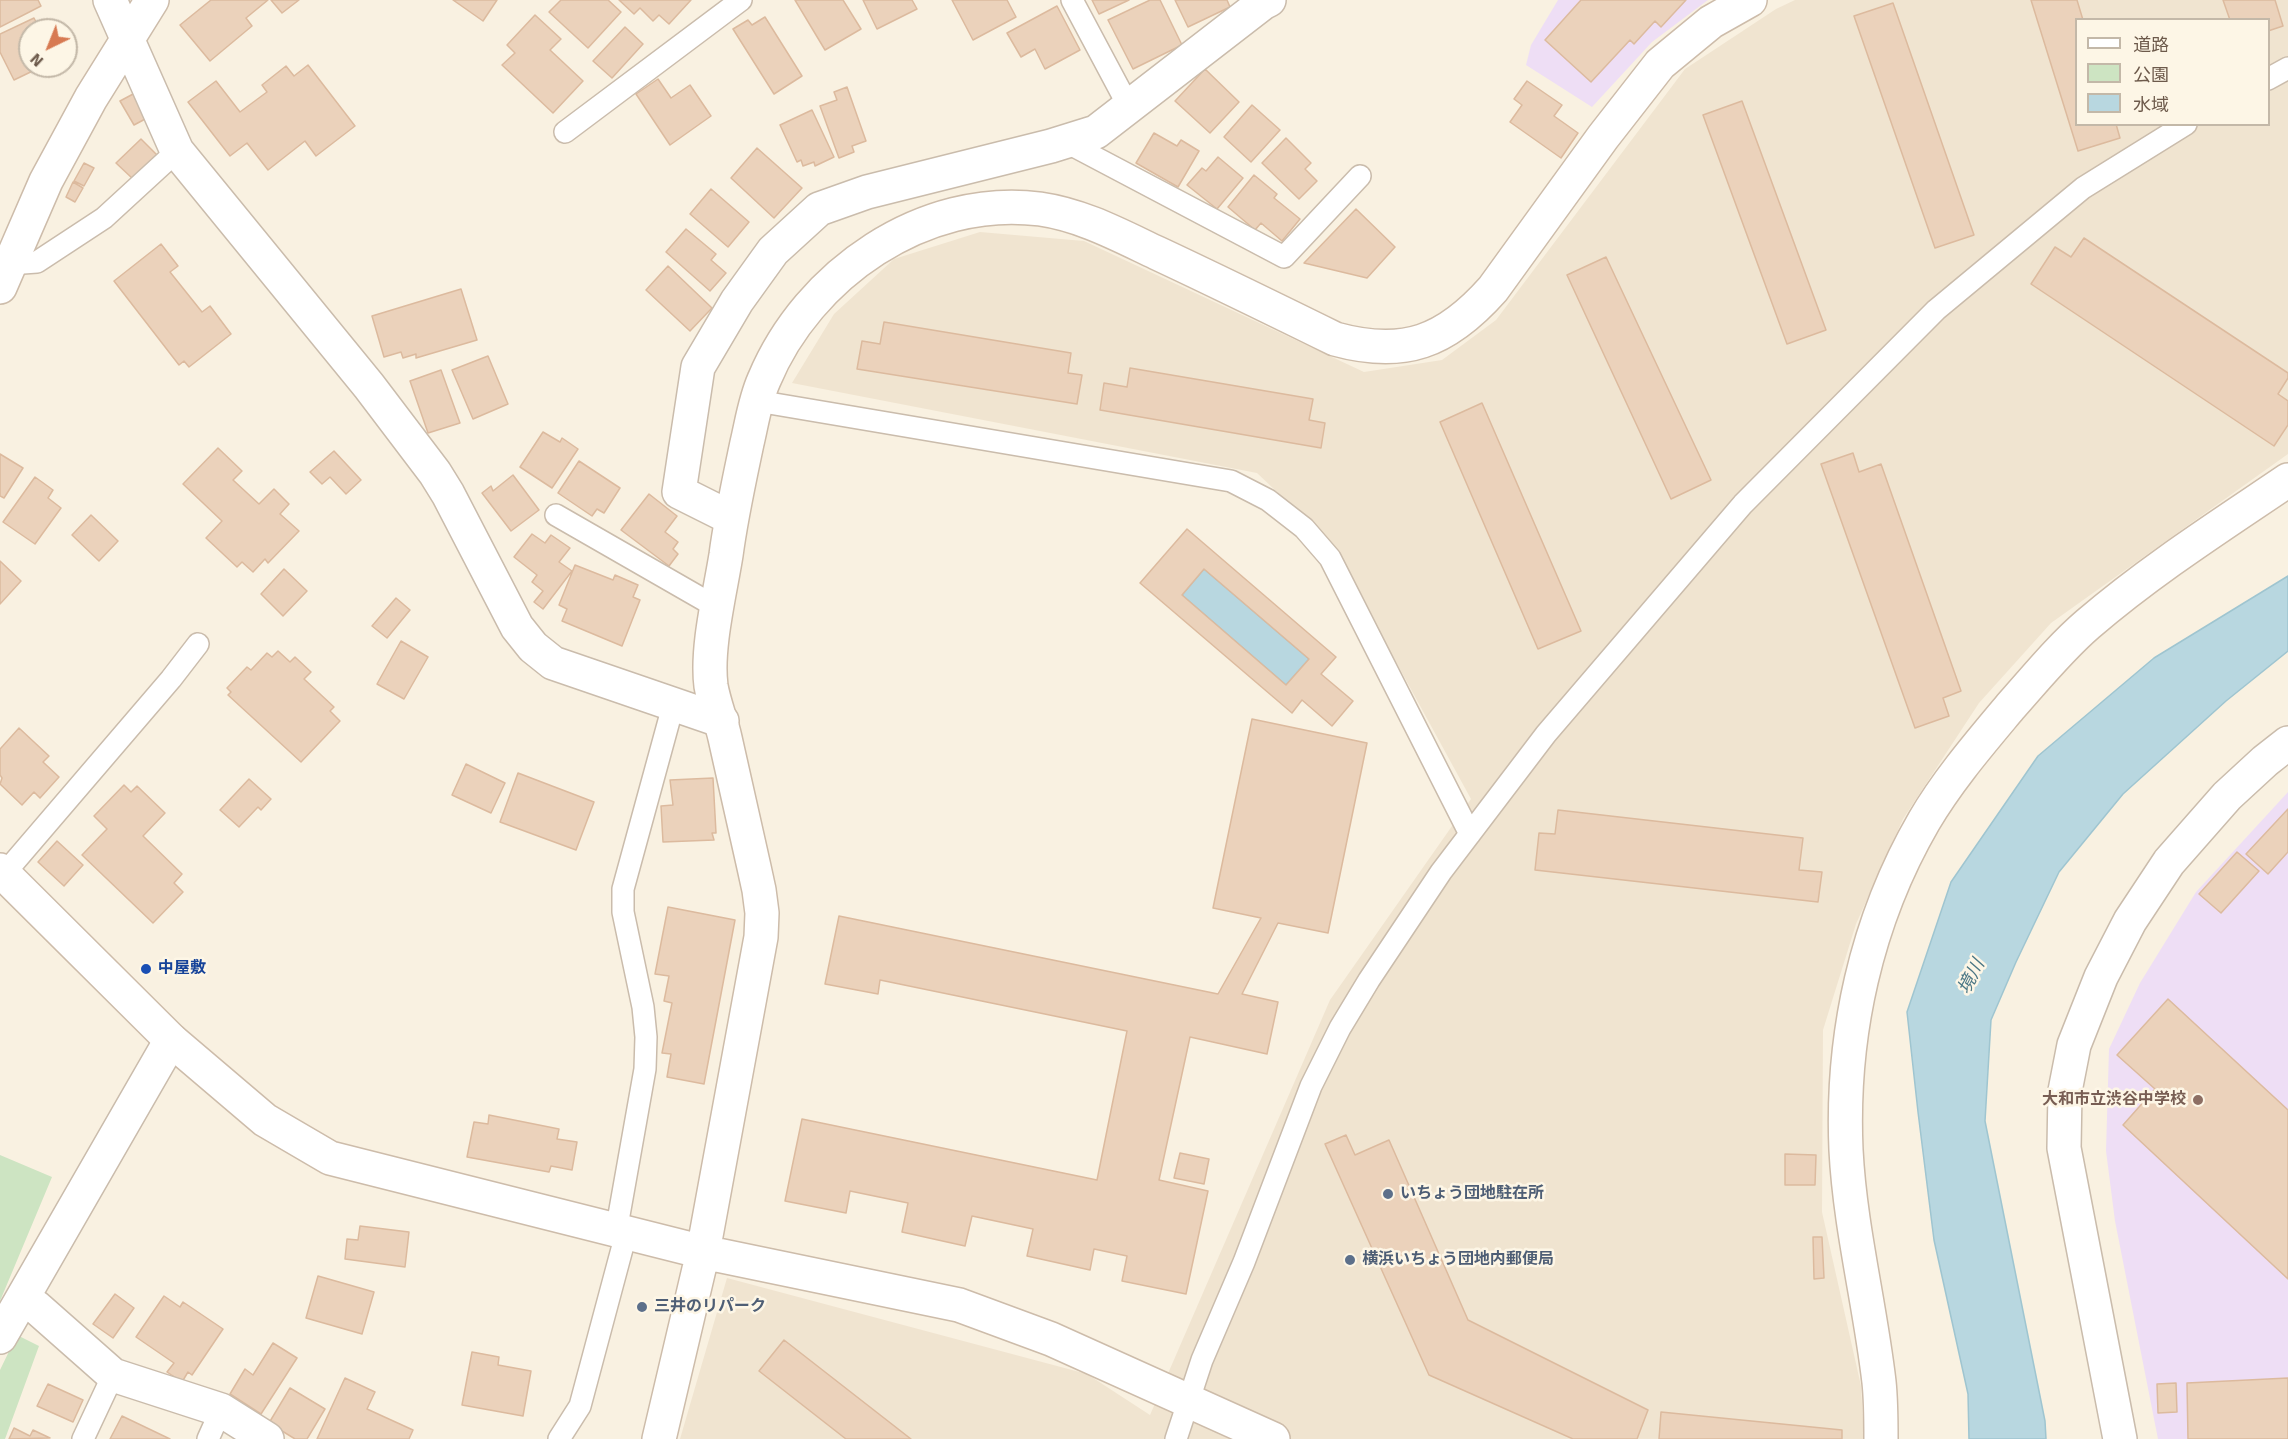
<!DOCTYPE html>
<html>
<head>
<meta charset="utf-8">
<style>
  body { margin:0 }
  #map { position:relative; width:2288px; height:1439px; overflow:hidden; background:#f9f1e1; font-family:Signika,"Noto Sans JP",sans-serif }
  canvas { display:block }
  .legend { position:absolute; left:2075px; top:18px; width:195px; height:108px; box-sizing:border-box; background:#fdf6e6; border:2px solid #c3b8a8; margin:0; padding:8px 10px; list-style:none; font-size:18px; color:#6d5a4b }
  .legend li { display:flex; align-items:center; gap:12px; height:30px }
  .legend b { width:30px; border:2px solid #c3b8a8 }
  .north { position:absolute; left:18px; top:18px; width:60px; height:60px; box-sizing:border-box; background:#fdf6e6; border:2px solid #c3b8a8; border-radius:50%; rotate:223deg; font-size:16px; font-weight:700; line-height:24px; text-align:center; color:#6d5a4b }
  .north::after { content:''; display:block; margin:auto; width:21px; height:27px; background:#d77a52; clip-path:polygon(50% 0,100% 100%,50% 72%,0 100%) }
</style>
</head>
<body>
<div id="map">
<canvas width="2288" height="1439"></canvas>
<ul class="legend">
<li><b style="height:8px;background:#fff"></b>道路</li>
<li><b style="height:16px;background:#cde4c2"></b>公園</li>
<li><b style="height:16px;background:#b8d7e0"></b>水域</li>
</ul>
<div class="north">N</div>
</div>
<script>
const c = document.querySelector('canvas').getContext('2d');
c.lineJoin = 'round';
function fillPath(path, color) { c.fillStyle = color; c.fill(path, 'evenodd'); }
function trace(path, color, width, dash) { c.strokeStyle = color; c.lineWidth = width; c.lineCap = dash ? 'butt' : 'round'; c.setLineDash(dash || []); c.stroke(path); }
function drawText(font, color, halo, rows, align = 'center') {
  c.font = font + ' Signika,"Noto Sans JP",sans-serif'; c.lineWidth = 5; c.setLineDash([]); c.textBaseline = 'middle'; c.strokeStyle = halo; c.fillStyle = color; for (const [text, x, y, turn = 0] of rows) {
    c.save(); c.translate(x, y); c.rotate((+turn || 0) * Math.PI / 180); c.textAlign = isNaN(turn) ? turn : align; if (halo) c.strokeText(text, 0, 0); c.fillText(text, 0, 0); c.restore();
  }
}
fillPath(new Path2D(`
  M1795,0h493v454l-237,169 -72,80 -76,116 -47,105 -33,106 -1,182 39,174 3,53h-1184l47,-161 360,96 63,41 180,-415 141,-201 -140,-256 -74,-70 -465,-90 42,-69 60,-55 86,-27 104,9 280,131 78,-12 54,-40 189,-251 91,-60zM2076,20h192v104h-192z`), '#f0e4d0');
fillPath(new Path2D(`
  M1558,0h150l-56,42 -60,65 -66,-42 5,-20z
  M2288,792v647h-130l-43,-218 -9,-70 3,-102 31,-66 56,-91z`), '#eedef5');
fillPath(new Path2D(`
  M0,1155l52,22 -52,124z
  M17,1335l22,11 -34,93h-5v-69z`), '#cde4c2');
const water = new Path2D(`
  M1204,569l105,90 -23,26 -104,-90z
  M2288,576v75l-62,50 -103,93 -64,78 -43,90 -25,58 -6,101 60,300 1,18h-77l-1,-45 -34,-154 -16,-128 -11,-100 44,-130 87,-126 116,-98z`);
fillPath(water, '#b8d7e0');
trace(water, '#9fc5d0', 1.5);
const building = new Path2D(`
  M0,0h38l3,6 -41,21z
  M211,0h57l-22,18 6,8 -42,35 -30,-36z
  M271,0h28l-17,13z
  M453,0h44l-14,21z
  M561,0h47l13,12 -33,36 -39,-36z
  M619,0h72l-22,24 -10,-9 -6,6 -13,-13 -6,6z
  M795,0h48l18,29 -36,21z
  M863,0h49l5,9 -40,20z
  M952,0h55l9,17 -43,23z
  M1092,0h37l-30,14z
  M1150,0h10l22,45 -49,24 -25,-49z
  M1175,0h52l3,7 -42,20z
  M1581,0h105l-25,27 -6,-6 -21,23 -4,-4 -39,42 -46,-42z
  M2031,0h46l6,20h-7v104h40l4,14 -42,13z
  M2223,0h52l8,26 -15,5v-11h-38z
  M1893,3l81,232 -39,13 -81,-232z
  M1057,6l23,44 -35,19 -10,-20 -14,8 -14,-24z
  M535,15l26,24 -11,11 33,31 -30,32 -51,-48 13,-12 -8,-8z
  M765,17l37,59 -28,18 -41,-65 15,-9 4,5z
  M34,18l6,12h-10v36h13l-29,14 -14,-28v-18z
  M625,27l18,17 -31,34 -19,-17z
  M308,65l47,61 -39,30 -11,-15 -37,29 -21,-27 -17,13 -42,-54 28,-21 24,31 27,-20 -5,-7 24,-19 8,10z
  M1205,69l34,33 -29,31 -35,-32z
  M658,79l13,19 19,-13 21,31 -41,29 -34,-51z
  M1527,81l35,24 -8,11 24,17 -17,25 -51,-36 12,-17 -8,-6z
  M847,87l19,54 -14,5 2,6 -15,6 -19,-52 17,-6 -3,-8z
  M135,93l14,24 -15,8 -14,-24z
  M1742,101l84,229 -39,14 -84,-229z
  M1252,105l28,25 -29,32 -27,-25z
  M812,110l22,47 -19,9 -1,-4 -11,4 -2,-6 -4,2 -17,-37z
  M1154,133l23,13 4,-6 18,11 -21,36 -42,-24z
  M1286,138l25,25 -6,6 12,12 -18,18 -37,-36z
  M141,139l17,17 -25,23 -17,-16z
  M757,148l45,40 -28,30 -43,-40z
  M1218,157l25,21 -26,31 -30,-24 15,-17 4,3z
  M84,163l10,5 -10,18 -10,-5z
  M1254,175l23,19 -3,4 26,21 -18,22 -21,-18 -6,7 -27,-23z
  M73,182l10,6 -8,14 -9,-5z
  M711,189l38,33 -21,25 -38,-33z
  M1356,209l39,38 -28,31 -63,-15z
  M686,229l30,25 -5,6 15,13 -16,18 -44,-39z
  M2084,238l204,135v5l-10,16 10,7v24l-14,21 -243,-162 24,-37 16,10z
  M161,244l17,22 -8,6 32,40 8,-6 21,28 -42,33 -5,-6 -5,4 -65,-84z
  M1606,257l105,223 -40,19 -104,-224z
  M668,266l44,42 -22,23 -44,-41z
  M461,289l16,51 -61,18v-4l-13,4 -2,-6 -17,5 -12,-41z
  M884,322l187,31 -3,20 14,2 -5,29 -220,-35 5,-28 18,3z
  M488,356l20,48 -35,15 -21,-49z
  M1130,368l183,31 -4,21 16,3 -4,25 -221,-38 4,-27 23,4z
  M441,370l19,53 -32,10 -18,-52z
  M1482,403l99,228 -43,18 -98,-227z
  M543,432l17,10 2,-4 16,11 -26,39 -32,-21z
  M218,448l24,23 -9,9 26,24 15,-15 15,15 -9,10 19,17 -31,32 -3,-4 -12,13 -11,-10 -5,5 -31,-29 16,-17 -39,-37z
  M334,451l27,29 -15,14 -16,-17 -8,7 -12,-12z
  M1853,453l6,19 22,-8 80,227 -18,7 6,18 -34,12 -94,-264z
  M0,454l23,14 -19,30 -4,-2z
  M579,461l41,27 -16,25 -7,-4 -5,7 -34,-23z
  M513,475l26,35 -28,21 -29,-38 9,-7 2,5z
  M35,477l18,13 -5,8 13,10 -26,36 -32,-22z
  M649,494l28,22 -12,16 13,10 -5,7 5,5 -9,12 -48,-36z
  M91,515l27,26 -19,20 -27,-26z
  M1187,529l149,128 -15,17 32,27 -21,25 -30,-26 -10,13 -152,-130zM1204,569l105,90 -23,26 -104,-90z
  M532,534l13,9 6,-8 19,13 -11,14 13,9 -29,38 -9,-7 9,-11 -11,-9 5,-7 -23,-18z
  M0,561l21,20 -21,23z
  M575,565l38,15 2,-5 23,10 -5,12 7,3 -18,46 -60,-25 5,-12 -8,-4z
  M284,569l23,22 -24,25 -22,-22z
  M396,598l14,12 -23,28 -15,-12z
  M401,641l27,16 -24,42 -27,-15z
  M278,651l12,11 5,-5 16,15 -7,7 30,28 -4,4 10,10 -39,41 -73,-67 3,-3 -4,-4 20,-21 4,3 16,-17 5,4z
  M1252,719l115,24 -39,190 -50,-10 -36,71 36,8 -11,52 -77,-17 -31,143 49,11 -22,103 -64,-13 5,-25 -33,-7 -4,21 -63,-14 6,-27 -61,-13 -7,30 -63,-14 6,-29 -58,-12 -4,22 -61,-12 17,-82 295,61 30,-149 -247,-51 -2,14 -53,-10 14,-68 379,78 43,-76 -48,-10z
  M19,728l30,28 -6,6 16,15 -19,21 -6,-6 -12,13 -22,-21 2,-6 -2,-3v-26z
  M466,764l39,19 -14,30 -39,-18z
  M518,773l76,29 -18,48 -76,-28z
  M713,778l3,55h-4l2,7 -51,2 -2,-36 12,-1 -3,-25z
  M249,779l22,20 -10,11 -3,-3 -19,20 -19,-17z
  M124,785l7,7 6,-6 28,27 -22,23 39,38 -8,9 9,9 -30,31 -71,-68 25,-26 -13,-13z
  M2288,809v43l-20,22 -22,-20z
  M1558,810l245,28 -4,32 23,2 -4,30 -283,-32 4,-37 16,1z
  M57,841l26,24 -19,21 -26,-24z
  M2237,852l22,19 -38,42 -22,-19z
  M668,907l67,13 -31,164 -37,-7 4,-23 -9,-1 10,-50 -8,-2 5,-25 -14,-2z
  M2168,999l120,111v169l-165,-154 32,-36 -38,-34z
  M489,1115l70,14 -2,10 20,3 -5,28 -21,-4 -2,6 -82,-15 7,-35 14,2z
  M1346,1135l9,20 34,-15 79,180 180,90 -11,29h-64l-144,-64 -104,-231z
  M1180,1153l29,6 -5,25 -30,-6z
  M1785,1154l31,1 -1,30h-30z
  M360,1226l49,6 -4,35 -60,-8 2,-20 11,1z
  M1813,1237h9l2,41 -10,1z
  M318,1276l56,16 -12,42 -56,-16z
  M115,1294l19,14 -21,30 -20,-14z
  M164,1296l16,11 3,-5 40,27 -31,46 -4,-3 -6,10 -15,-10 7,-9 -38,-26z
  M784,1340l127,99h-65l-87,-68z
  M273,1343l24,15 -36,56 -31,-20 15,-25 8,6z
  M472,1352l27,5 -1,8 33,6 -8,45 -61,-11z
  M345,1378l30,14 -8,17 46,21 -4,9h-92z
  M2288,1378v61h-100l-1,-56z
  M2176,1383l1,29 -19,1 -1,-29z
  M48,1384l35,16 -10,22 -36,-16z
  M290,1388l35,21 -18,30h-12l-26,-16z
  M1661,1412l181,18v9h-183z
  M122,1416l48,23h-60z
  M14,1428l16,8 3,-6 17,8 -41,1z`);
fillPath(building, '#ebd2bb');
trace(building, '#dcba9e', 1.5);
const lane = new Path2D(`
  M1072,0l57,107
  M2268,79l20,-11
  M565,132l176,-132
  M1066,142l218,115 76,-81
  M9,264l28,-2 67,-44 73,-67
  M757,401l474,80 37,19 36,28 26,30 140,276
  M556,515l162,93
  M4,874l167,-195 27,-35
  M616,1232l29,-163 1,-32 -3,-30 -20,-95v-23l50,-183
  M83,1439l30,-64
  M208,1439l13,-29
  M559,1439l21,-33 46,-172
  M1176,1439l26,-79 42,-98 67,-176 29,-58 29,-48 72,-108 105,-138 197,-230 193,-194 147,-122 103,-64`);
const street = new Path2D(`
  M110,0l67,151 192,235 66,87 13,21 69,133 16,20 20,16 169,58
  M731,518l-52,-26 19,-125 39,-66 36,-50 46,-42 48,-17 184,-46 45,-14 167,-129 6,-3
  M22,1299l14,8 77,68 108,35 46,29
  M0,1337l171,-297
  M2120,1439l-56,-291 1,-57 9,-46 27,-68 29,-56 39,-59 58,-66 38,-35 23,-18`);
const secondary = new Path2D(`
  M0,287l46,-106 45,-83 61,-98
  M0,870l171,170 94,80 65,38 373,94 256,53 92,34 222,100
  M659,1439l44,-187 58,-315 1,-24 -3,-23c-11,-51 -23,-102 -34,-152 -4,-18 -11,-35 -14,-52 -5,-38 9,-93 15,-131 5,-38 13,-74 21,-112 5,-21 8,-43 17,-63 44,-106 160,-186 276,-171 42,6 79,26 117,44 60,28 119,57 178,86 69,19 111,3 158,-50l110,-152 57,-73 51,-42 39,-22
  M1881,1439c0,-19 0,-38 -2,-57 -9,-78 -29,-154 -33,-232 -5,-115 20,-229 78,-329 24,-41 56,-78 86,-114 25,-28 50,-59 78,-83 63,-54 132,-98 200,-144`);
trace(lane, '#cabcac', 24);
trace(street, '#cabcac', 36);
trace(secondary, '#cdbcaa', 36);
trace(lane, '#fff', 21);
trace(street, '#fff', 33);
trace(secondary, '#fff', 33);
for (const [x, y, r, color] of [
  [146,969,6,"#1a4fb4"],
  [2198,1100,6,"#8d6e63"],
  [1388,1194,6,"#5c6f8a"],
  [1350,1260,6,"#5c6f8a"],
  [642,1307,6,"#5c6f8a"]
]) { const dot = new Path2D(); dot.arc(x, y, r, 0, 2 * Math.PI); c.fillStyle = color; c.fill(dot); trace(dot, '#fdf6e6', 2); }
drawText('bold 16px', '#164399', '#fdf6e6', [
  ["中屋敷",158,969]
], 'left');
drawText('bold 16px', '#785e54', '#fdf6e6', [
  ["大和市立渋谷中学校",2186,1100]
], 'right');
drawText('bold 16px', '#4e5e75', '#fdf6e6', [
  ["いちょう団地駐在所",1400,1194],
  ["横浜いちょう団地内郵便局",1362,1260],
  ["三井のリパーク",654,1307]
], 'left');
drawText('italic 18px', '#4b7785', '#fdf6e6', [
  ["境川",1972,977,-63]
]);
</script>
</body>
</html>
